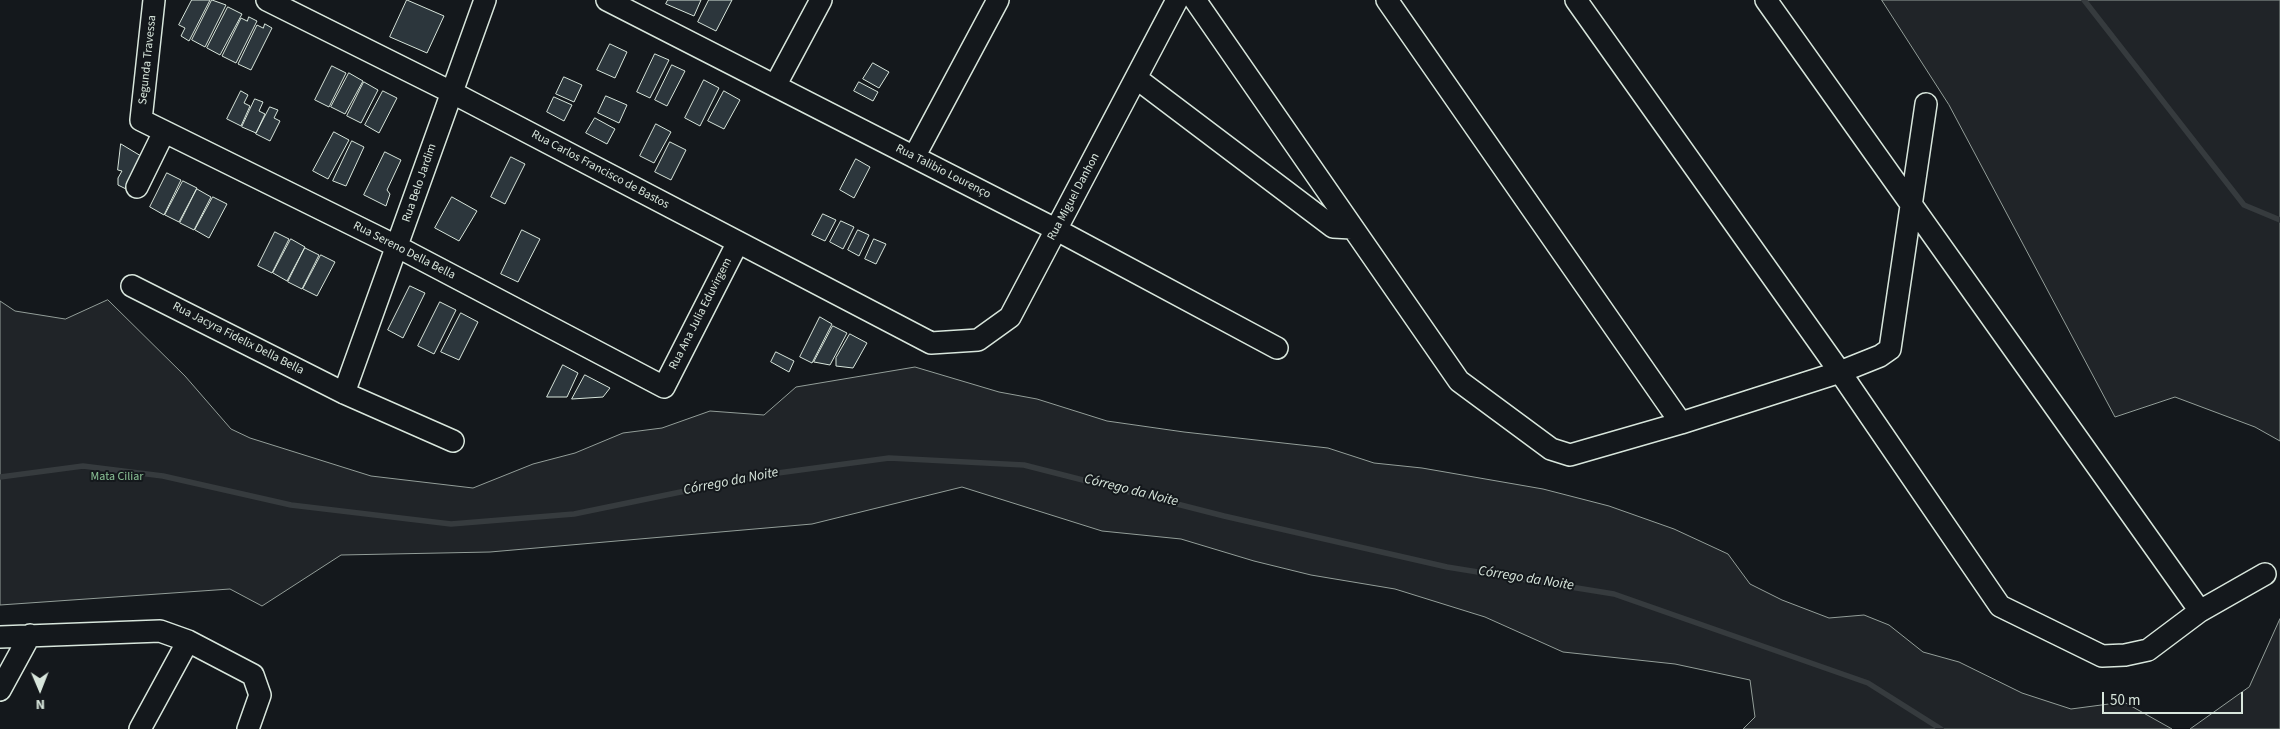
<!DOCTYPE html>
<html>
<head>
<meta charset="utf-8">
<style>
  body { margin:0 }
  #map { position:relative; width:2280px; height:729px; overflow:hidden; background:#14181c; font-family:"Source Sans 3",sans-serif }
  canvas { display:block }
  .north { position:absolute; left:15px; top:664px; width:50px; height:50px; -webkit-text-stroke:4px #14181c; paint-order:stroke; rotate:179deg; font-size:14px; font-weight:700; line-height:20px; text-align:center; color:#d8e6dc }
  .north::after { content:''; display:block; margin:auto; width:18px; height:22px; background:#d8e6dc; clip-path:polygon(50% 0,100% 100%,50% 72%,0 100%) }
  .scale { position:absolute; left:2102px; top:692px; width:141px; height:22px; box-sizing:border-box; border:2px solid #d8e6dc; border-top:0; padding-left:6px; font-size:15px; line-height:18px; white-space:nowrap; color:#d8e6dc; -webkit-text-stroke:4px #14181c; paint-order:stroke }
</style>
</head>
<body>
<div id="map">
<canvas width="2280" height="729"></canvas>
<div class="north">N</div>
<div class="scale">50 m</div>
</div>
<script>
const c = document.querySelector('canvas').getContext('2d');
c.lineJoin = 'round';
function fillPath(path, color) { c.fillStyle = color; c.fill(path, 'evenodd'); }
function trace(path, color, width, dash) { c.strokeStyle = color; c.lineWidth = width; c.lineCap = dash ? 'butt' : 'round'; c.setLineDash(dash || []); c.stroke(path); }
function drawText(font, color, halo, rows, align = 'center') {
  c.font = font + ' "Source Sans 3",sans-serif'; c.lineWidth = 4; c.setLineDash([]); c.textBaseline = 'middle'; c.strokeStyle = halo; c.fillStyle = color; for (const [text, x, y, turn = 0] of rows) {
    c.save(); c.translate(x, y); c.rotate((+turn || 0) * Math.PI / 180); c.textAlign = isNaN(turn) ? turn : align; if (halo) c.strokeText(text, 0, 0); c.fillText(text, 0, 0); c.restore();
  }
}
const green = new Path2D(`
  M1882,0h398v441l-25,-14 -80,-30 -60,20 -166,-312z
  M108,300l77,76 46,53 19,9 121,38 102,12 60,-24 42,-11 48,-20 39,-5 48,-17 54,4 32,-28 119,-20 84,25 38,7 70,22 77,11 144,16 46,15 48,5 121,21 66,17 65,23 54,25 22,30 32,16 47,18 35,-3 25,10 34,27 36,10 63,31 49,16 53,-7 48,27h-429l12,-12 -5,-37 -75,-16 -112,-12 -78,-35 -90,-28 -84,-14 -57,-14 -73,-22 -79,-8 -140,-44 -150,37 -322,28 -149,3 -79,51 -32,-17 -230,16v-304l15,10 50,8z
  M2280,619v110h-90l59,-42z`);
fillPath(green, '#202428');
trace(green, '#939e99', 1);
trace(new Path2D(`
  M2084,0l160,205 36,15
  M0,477l83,-11 80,10 128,29 160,19 123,-10 189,-39 126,-17 135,7 200,51 223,51 167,27 254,89 73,46`), '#363b3e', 5.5);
const building = new Path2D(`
  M192,0h18l-21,41 -8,-5 4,-8 -6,-3z
  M212,0l14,5 -21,42 -13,-7z
  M407,0l37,16 -17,37 -37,-16z
  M668,0h33l-7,16 -28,-12z
  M709,0h23l-16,31 -18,-9z
  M228,7l14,7 -22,41 -13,-7z
  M249,17l8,4 -21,42 -14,-7 19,-38 6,3z
  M265,24l7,4 -21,42 -13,-6 19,-39 6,3z
  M610,44l17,8 -12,26 -18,-8z
  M655,54l14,6 -19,38 -13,-6z
  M873,63l16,9 -10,16 -16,-9z
  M672,65l13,6 -18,35 -12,-6z
  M332,66l14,7 -17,34 -14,-7z
  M349,73l14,8 -18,33 -14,-7z
  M564,77l18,8 -8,17 -18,-8z
  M704,80l15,8 -19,38 -15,-8z
  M364,82l14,8 -17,33 -14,-7z
  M859,82l19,10 -5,9 -19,-10z
  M241,91l7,4 -4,8 6,3 -9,20 -14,-7z
  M383,91l14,7 -18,35 -14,-8z
  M724,91l16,9 -16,29 -16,-8z
  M606,96l21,9 -8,18 -21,-10z
  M554,97l18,8 -8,16 -17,-9z
  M255,99l8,3 -4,9 6,3 -9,19 -14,-6z
  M270,107l8,3 -4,8 6,3 -10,20 -14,-7z
  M595,118l20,11 -8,15 -21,-11z
  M656,124l15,8 -17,31 -14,-7z
  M334,132l15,8 -21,39 -15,-8z
  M352,141l12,6 -18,39 -13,-5z
  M670,142l16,8 -15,30 -16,-8z
  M121,144l25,15 -14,33 -14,-7v-7l4,-7 -4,-1z
  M385,152l16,8 -14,30 3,4 -4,12 -22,-11z
  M511,157l14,7 -20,40 -14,-7z
  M856,159l14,8 -16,31 -14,-8z
  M167,173l14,7 -17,35 -14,-8z
  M183,181l14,7 -18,34 -14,-7z
  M197,189l14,8 -17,33 -14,-7z
  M213,197l14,7 -18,34 -14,-8z
  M452,197l25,14 -18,30 -24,-13z
  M823,214l13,6 -11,21 -13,-6z
  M841,221l13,6 -11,22 -13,-7z
  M522,230l18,9 -22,43 -17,-8z
  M858,230l11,5 -10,21 -11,-6z
  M275,232l14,7 -17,34 -14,-7z
  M291,239l14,8 -18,34 -14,-8z
  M874,239l12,5 -10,20 -11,-5z
  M305,248l14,7 -17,34 -14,-7z
  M321,255l14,7 -18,34 -14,-7z
  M410,286l15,7 -22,45 -15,-8z
  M440,302l16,8 -22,44 -16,-8z
  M461,313l17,9 -19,38 -18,-8z
  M820,317l12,7 -20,39 -12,-6z
  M833,326l14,7 -17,32 -16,-3z
  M850,334l17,9 -14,25 -17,-2v-8z
  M776,352l18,9 -5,11 -18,-10z
  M563,365l15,8 -11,24h-20z
  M585,375l25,13 -7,9 -31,2z`);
fillPath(building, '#2c363c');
trace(building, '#d8e6dc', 1);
const minor = new Path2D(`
  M154,0l-13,120 257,127 266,140 74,-145
  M267,0l184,92 480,251 47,-3 32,-23 167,-317
  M607,0l450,230 220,118
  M1195,0l264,381 92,68 19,6 111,-32 159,-51 40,-16 10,-7 36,-245
  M1387,0l294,423
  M1576,0l264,372 160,234 102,50 23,-1 23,-5 52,-39 65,-37
  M1766,0l434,611
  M1136,78l197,149 19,1
  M775,86l46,-86
  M914,157l84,-157
  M137,187l27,-55
  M132,286l212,107 109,48
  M344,393l141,-393
  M0,637l160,-6 28,10 65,34 7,20 -12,34
  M0,690l30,-55
  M140,729l48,-88`);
trace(minor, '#d8e6dc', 24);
trace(minor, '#14181c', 21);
drawText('12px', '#d8e6dc', '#14181c', [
  ["Segunda Travessa",148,60,-84],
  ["Rua Carlos Francisco de Bastos",600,170,28],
  ["Rua Talibio Lourenço",943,172,27],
  ["Rua Belo Jardim",420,183,-71],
  ["Rua Miguel Danhon",1074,197,-62],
  ["Rua Sereno Della Bella",404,251,27],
  ["Rua Ana Julia Eduvirgem",701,314,-63],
  ["Rua Jacyra Fidelix Della Bella",238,339,27]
]);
drawText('12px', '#8ac095', '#14181c', [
  ["Mata Ciliar",117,477]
]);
drawText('italic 14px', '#d8e6dc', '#14181c', [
  ["Córrego da Noite",731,482,-11],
  ["Córrego da Noite",1131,491,14],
  ["Córrego da Noite",1526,579,9]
]);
</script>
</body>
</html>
